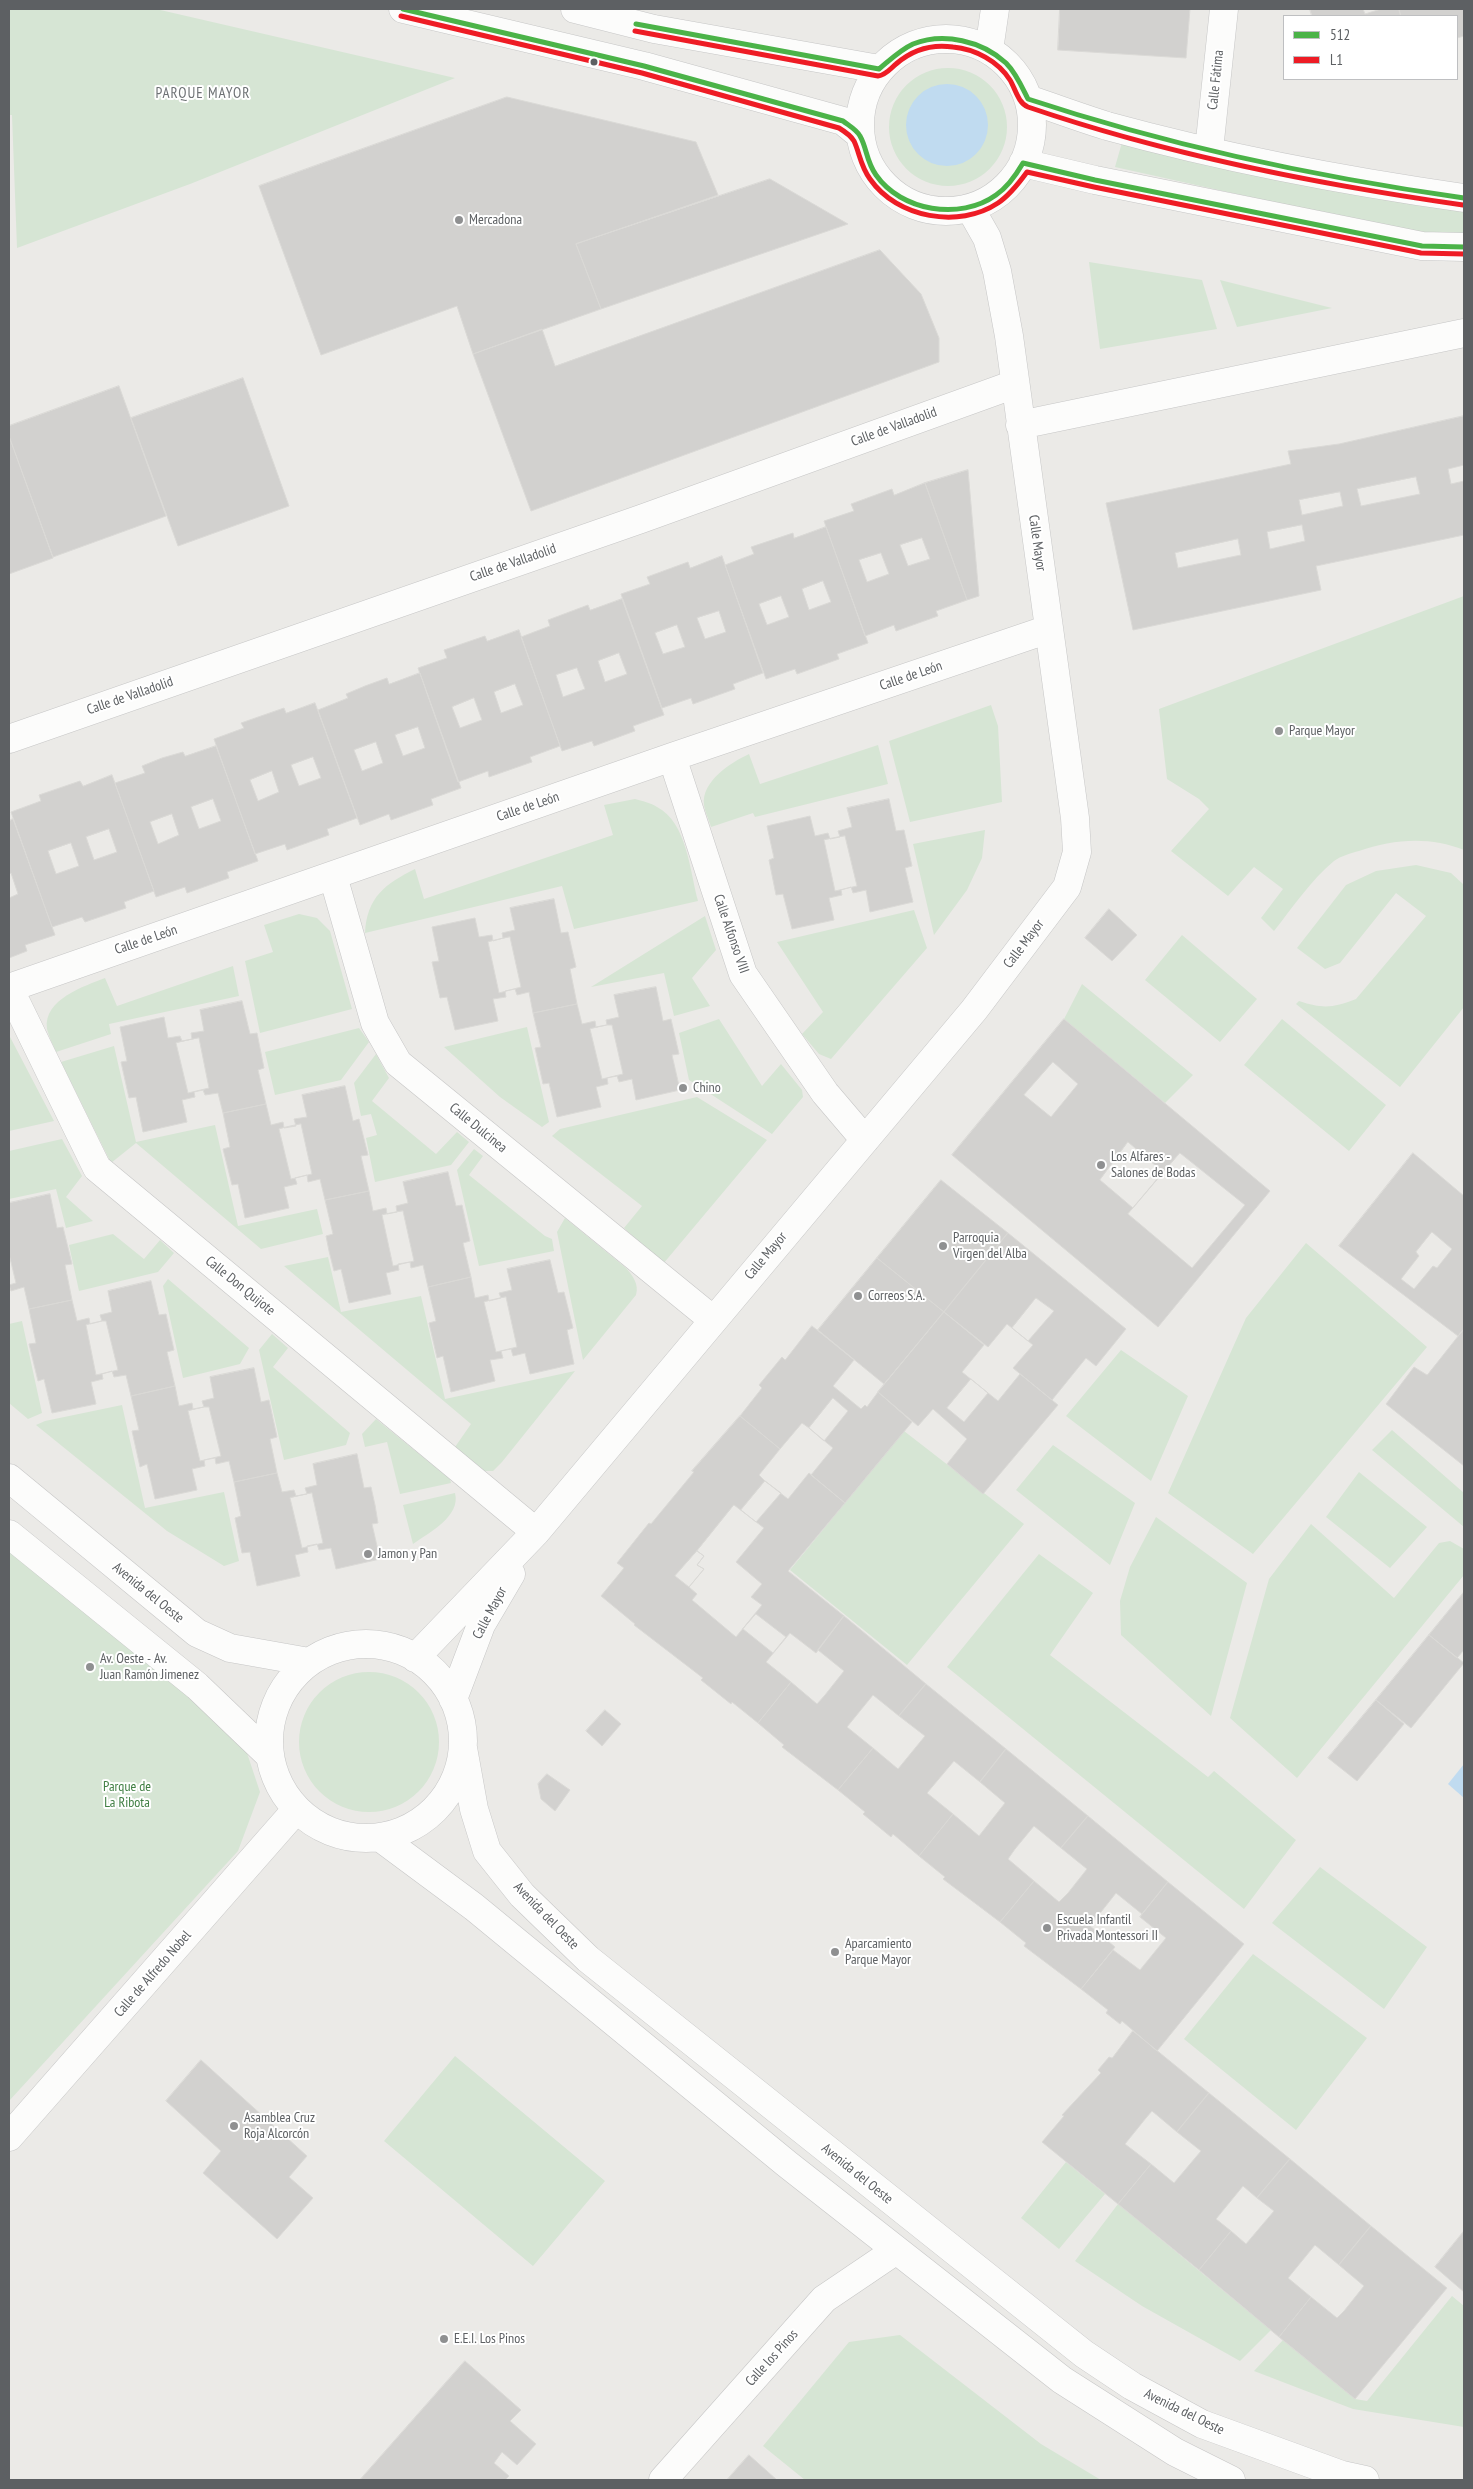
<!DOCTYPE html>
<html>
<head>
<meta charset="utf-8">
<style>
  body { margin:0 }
  #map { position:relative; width:1473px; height:2489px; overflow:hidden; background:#ebeae7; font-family:"PT Sans Narrow",sans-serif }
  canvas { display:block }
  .frame { position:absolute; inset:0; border:10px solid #5d6063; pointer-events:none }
  .legend { position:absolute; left:1283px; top:15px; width:175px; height:65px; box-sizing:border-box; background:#fff; border:1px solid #bebfc1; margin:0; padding:6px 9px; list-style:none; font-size:15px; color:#5d6063 }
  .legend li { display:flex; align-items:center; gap:10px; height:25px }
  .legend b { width:25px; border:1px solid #bebfc1 }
</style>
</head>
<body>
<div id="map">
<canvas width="1473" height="2489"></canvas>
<div class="frame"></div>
<ul class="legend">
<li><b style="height:6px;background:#4bb348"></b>512</li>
<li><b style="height:6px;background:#ee1c25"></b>L1</li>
</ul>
</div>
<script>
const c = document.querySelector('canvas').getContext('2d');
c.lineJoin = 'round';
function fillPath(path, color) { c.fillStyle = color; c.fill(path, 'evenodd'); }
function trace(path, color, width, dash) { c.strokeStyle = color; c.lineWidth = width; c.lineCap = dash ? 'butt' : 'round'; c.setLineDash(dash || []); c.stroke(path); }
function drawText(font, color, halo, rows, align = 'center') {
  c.font = font + ' "PT Sans Narrow",sans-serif'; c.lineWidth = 4; c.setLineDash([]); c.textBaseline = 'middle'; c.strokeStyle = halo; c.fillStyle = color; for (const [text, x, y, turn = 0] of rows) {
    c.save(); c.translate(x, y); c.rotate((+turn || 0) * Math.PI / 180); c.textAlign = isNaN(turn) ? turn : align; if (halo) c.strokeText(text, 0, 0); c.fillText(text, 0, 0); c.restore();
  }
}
fillPath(new Path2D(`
  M9,9h147l299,69 -265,106 -173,64 -5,-133h-3z
  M889 127a59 59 0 1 1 118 0a59 59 0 1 1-118 0Z
  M1123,139l341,67v31l-61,-6 -288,-64z
  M1089,262l113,18 15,49 -117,20z
  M1220,280l112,28 -95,19z
  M1464,596v254c-34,-14 -71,-11 -105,1 -8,2 -18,5 -25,10 -23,19 -41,46 -60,70l-13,-13 22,-29 -29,-22 -26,29 -57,-45 38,-42 -10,-10 -32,-20 -8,-70z
  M991,705l7,21 4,76 -92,20 -21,-81z
  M878,745l10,39 -133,33 -2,-4 -42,14c-2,-7 -6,-15 -7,-22 -3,-24 28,-43 45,-51l11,30z
  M635,799c7,2 16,4 22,8 30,15 33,65 41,94l-124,28 -12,-43 -197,47c2,-36 20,-49 50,-64l9,30 189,-64 -9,-30z
  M985,830l-3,28 -15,32 -33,45 -21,-91z
  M1416,865l35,8 13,12v122l-64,80 -104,-83 3,-3c24,8 34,7 57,-2l70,-83 -30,-23 -56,70 -15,6 -28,-21 49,-63 30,-14z
  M914,910l13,38 -96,111 -12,-5 -17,-20 21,-22 -46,-70z
  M299,914l18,4 13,13 22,78 -92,24 -15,-72 28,-9 -9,-27z
  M705,916l11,34 -24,28 18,28 -36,10 -10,-43 -73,14z
  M1182,935l75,64 -37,43 -75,-62z
  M233,966l6,30 -130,28 2,10 -55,18c-3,-7 -7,-15 -9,-23 -4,-30 38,-43 58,-51l12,28z
  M1082,984l111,91 -28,28 -101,-84z
  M719,1019l43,67 19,-22 21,26 1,7 -31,37 -83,-54 -10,-47z
  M1282,1019l104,86 -37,46 -105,-86z
  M527,1027l22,95 -7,5 -42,-30 -56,-50z
  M359,1028l10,14 -28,38 -66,15 -10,-43z
  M9,1035l45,86 -45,10z
  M114,1046l22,96 79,-17 23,101 79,-17 6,25 -62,15 -125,-106 -25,20 -50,-101z
  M376,1054l13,24 -17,23 64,53 21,-22 12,10 -18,23 -76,17 -9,-44 11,-3 -6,-21 -10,2 -7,-33z
  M697,1097l70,43 -104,124 -39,-36 18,-22 -90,-70 8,-7z
  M62,1139l20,37 -16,21 27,24 -27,7 -10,-39 -47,10v-48z
  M474,1149l9,7 -14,19 76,61 7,3 2,12 -75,15 -22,-96z
  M565,1218l61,50c7,8 13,16 10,27l-53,65 -26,-128z
  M113,1234l31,25 16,-19 14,13 -16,19 -79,19 -10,-46z
  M1306,1243l121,104 -174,207 -85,-61 78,-175z
  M328,1257l13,55 80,-16 24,103 130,-28 -73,91 -9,9h-9l-29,-24 16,-23 -187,-158z
  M168,1279l81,69 -9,16 -57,14 -20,-92z
  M22,1321l20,92 -14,6 -19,-16v-79z
  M272,1334l16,14 -15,19 77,66 -4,12 -62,15 -25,-110z
  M1121,1350l67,46 -37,85 -85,-65z
  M122,1405l23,103 79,-16 15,69 -15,5 -57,-35 -131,-106 9,-4z
  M376,1419l74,60 1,4 -51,11 -13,-52 -22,5 -3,-13z
  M1392,1430l72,63v34l-92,-77z
  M904,1431l120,93 -117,141 -117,-95z
  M1053,1445l82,58 -25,62 -94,-75z
  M1359,1472l68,55 -37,41 -64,-51z
  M455,1493c6,23 -25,39 -42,51l-10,-39z
  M1156,1517l91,66 -36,133 -90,-81 -1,-34 10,-34z
  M1311,1524l83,74 45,-55 11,-2 14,8v26l-167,203 -67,-60 39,-139z
  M9,1552l184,139 52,56 15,45 -22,59 -229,250z
  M1039,1554l54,39 -43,62 158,122 6,-6 82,69 -52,69 -297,-242z
  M299 1742a70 70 0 1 1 140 0a70 70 0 1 1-140 0Z
  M1320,1867l107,80 -43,62 -112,-86z
  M1253,1954l114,84 -71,92 -112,-91z
  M455,2056l150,125 -72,85 -149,-125z
  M1066,2162l39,32 -46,55 -38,-31z
  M1118,2204l153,126 -31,31 -98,-55 -67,-45z
  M1452,2296l12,10v121l-111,-18 -99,-38 29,-31 72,59 12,2z
  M900,2335l141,109 60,36h-296l-42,-34 86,-104z`), '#d6e5d4');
fillPath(new Path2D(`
  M906 125a41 41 0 1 1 82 0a41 41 0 1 1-82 0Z
  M1464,1764v34l-16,-14z`), '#c0dbf0');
const building = new Path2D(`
  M1060,9h130l-4,49 -128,-8z
  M1310,9h53l2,5 16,-5h18l2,7h-89z
  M1399,9h65v27l-7,2v-22h-56z
  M507,97l189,45 22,53 -142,49 25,65 -128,45 -16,-48 -136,49 -62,-169z
  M770,179l78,45 -247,85 -25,-65z
  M880,250l41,44 18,44v24l-408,149 -58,-157 69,-25 13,37z
  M243,378l46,128 -111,40 -47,-128z
  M119,386l47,130 -113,41 -44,-121v-10z
  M1464,416v49l-16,4 3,15 13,-3v54l-148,31 5,24 -188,40 -27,-127 185,-39 -3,-13 51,-7zM1416,477l4,17 -59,12 -4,-17zM1340,492l3,14 -41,9 -3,-15zM1302,525l3,16 -35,8 -3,-17zM1238,539l3,16 -63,13 -3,-15z
  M9,436l44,122 -44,16z
  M968,470l11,126 -12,4 -42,-117z
  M925,483l42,117 -31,11 2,5 -42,15 -2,-6 -29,11 -41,-115 30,-10 -3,-7 41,-15 2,6zM922,538l8,21 -22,7 -8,-21zM881,553l8,21 -22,8 -8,-22z
  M826,527l42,116 -31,11 2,5 -42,15 -2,-5 -29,10 -41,-114 29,-11 -3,-7 42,-14 1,5zM823,581l8,21 -22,8 -7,-21zM781,596l8,21 -22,8 -8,-21z
  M722,556l41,117 -30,11 2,5 -42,15 -2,-6 -29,10 -41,-114 29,-10 -3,-7 41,-15 2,6zM719,611l7,21 -21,7 -8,-21zM677,625l8,22 -22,7 -8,-21z
  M622,599l42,116 -31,11 2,5 -41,15 -2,-5 -30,10 -41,-114 29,-11 -2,-6 40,-15 2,5zM619,653l8,21 -22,8 -7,-21zM577,668l8,21 -22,8 -7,-22z
  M519,630l41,116 -30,11 2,5 -43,15 -1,-6 -30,11 -40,-114 29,-10 -3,-8 41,-14 2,5zM515,684l8,21 -22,8 -7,-21zM474,698l8,22 -22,8 -8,-21z
  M420,673l41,115 -30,11 2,6 -42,15 -2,-6 -29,11 -42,-115 30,-12 -2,-4 19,-8 22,-8 2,6zM418,727l7,21 -22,8 -8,-21zM376,742l7,21 -21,8 -8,-21z
  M315,703l42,115 -30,11 2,6 -42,15 -2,-6 -30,10 -41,-115 30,-11 -3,-5 20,-7 23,-8 2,5zM313,757l8,21 -22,8 -8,-21zM272,771l7,21 -21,9 -8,-21z
  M216,746l42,115 -31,11 2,6 -42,15 -2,-6 -29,10 -41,-114 30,-10 -3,-7 20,-8 21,-6 2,4zM213,799l8,22 -22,8 -8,-22zM172,814l7,21 -21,9 -8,-22z
  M112,775l42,116 -30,11 2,6 -41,14 -3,-5 -30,10 -41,-115 30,-11 -2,-6 41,-14 3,5zM109,829l8,23 -23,8 -8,-23zM71,843l8,23 -23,8 -8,-23z
  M889,799l7,32 8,-1 8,36 -7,2 8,34 -43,10 -4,-22 -13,3 -2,-6 -10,3 1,5 -13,3 5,22 -42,9 -9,-35 -7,1 -7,-35 5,-2 -7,-32 43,-10 5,20 13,-3 2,6 10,-2 -2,-6 14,-4 -5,-19z
  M13,819l42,116 -30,10 2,6 -18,7v-60l9,-4 -7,-21 -2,1v-53z
  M845,836l12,50 -22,5 -11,-51z
  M554,899l7,34 7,-1 8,35 -6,2 7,35 -44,9 -4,-21 -12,3 -2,-6 -10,2 1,6 -13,2 5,22 -43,9 -8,-33 -7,1 -8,-36 7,-1 -7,-34 43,-9 4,19 13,-2 1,6 10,-3 -1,-5 13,-3 -5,-22z
  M1109,909l28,26 -25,26 -27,-23z
  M510,937l11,50 -22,6 -11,-51z
  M656,987l7,34 8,-2 8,35 -7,1 8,35 -44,10 -4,-21 -13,3 -2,-6 -10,2 1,6 -12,3 5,20 -44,10 -8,-34 -6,1 -8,-36 6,-1 -8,-34 44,-9 5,20 13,-3 1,6 11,-2 -1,-5 13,-3 -5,-22z
  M242,1001l8,33 7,-1 7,35 -6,2 8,34 -43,9 -5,-20 -13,2 -2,-5 -9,2 1,5 -13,3 5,22 -44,10 -7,-35 -7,1 -8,-36 6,-1 -7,-34 44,-10 4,21 12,-2 2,5 10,-2 -1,-6 13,-2 -4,-21z
  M1064,1019l206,172 -112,136 -206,-172z
  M607,1025h5l11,49 -21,5 -12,-50z
  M199,1038l10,50 -21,5 -12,-50z
  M1053,1062l25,22 -27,33 -27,-22z
  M345,1086l8,35 6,-2 9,36 -7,1 8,35 -44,9 -5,-21 -12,3 -1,-7 -12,3 2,6 -13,3 5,21 -44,10 -7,-34 -6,1 -9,-36 7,-2 -7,-34 43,-9 5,21 12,-3 1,6 12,-2 -2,-7 13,-2 -5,-22z
  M301,1124l11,50 -21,5 -12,-50z
  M1128,1142l35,30 -30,36 -33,-28z
  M1180,1153l65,52 -53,63 -64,-54z
  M1413,1153l51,43v133l-6,7 -119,-90z
  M448,1172l8,34 6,-1 8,36 -7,2 8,34 -43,10 -5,-22 -12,3 -1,-6 -12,2 1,6 -13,3 5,21 -42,9 -8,-34 -7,2 -5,-20 -3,-15 7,-2 -8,-34 44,-9 4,20 13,-3 1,6 10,-2 -1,-6 12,-3 -5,-21z
  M941,1180l67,53 -64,79 -67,-54z
  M50,1194l7,34 6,-1 9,37 -7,1 7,35 -43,9 -5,-22 -13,4 -2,-6v-82z
  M403,1211l11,50 -21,5 -11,-51z
  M1432,1232l20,17 -15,19 -4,-2 -19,23 -13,-10 18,-23 -3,-4z
  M1008,1233l118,96 -30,37 -10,-8 -34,42 -39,-32 20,-23 -26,-21 -19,23 -44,-35z
  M9,1254l7,29 -7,2z
  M877,1258l67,54 -60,72 -66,-54z
  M550,1260l8,33 6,-1 9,36 -6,2 7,34 -44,10 -5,-21 -12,3 -2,-7 -10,2 2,7 -13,2 5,21 -44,11 -8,-36 -6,2 -8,-35 7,-2 -8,-34 43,-10 4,21 13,-3 1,6 12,-3 -2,-5 13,-3 -5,-21z
  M151,1281l8,34 7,-1 8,36 -7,2 8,34 -44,10 -5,-21 -12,2 -2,-6 -10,3 1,5 -12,3 5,22 -44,9 -8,-34 -6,2 -9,-37 7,-1 -7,-34 43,-9 5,21 12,-3 1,6 12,-3 -2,-6 12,-3 -4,-21z
  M506,1297l11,50 -21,5 -12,-50z
  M1036,1298l18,13 -26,30 -16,-13z
  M944,1312l40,33 -22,27 36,29 22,-27 38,31 -75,89 -36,-30 20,-25 -34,-30 -15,17 -40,-34z
  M102,1321h4l12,49 -22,5 -10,-50z
  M812,1326l42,34 -21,26 28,23 4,-4 2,2 11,-15 34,30 -67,81 -34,-28 22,-27 -24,-20 -7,-5 -22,26 -40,-33 22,-28 -3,-3 23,-28 3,3z
  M1464,1329v137l-78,-62 28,-37 13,8z
  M254,1368l7,34 8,-2 8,37 -7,2 7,34 -43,9 -5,-21 -13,3 -1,-6 -11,2 1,6 -13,3 5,21 -42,9 -8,-35 -7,3 -8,-36 7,-1 -8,-34 44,-10 4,20 13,-3 1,6 11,-2 -2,-6 12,-3 -4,-21z
  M971,1379l17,14 -24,29 -17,-14z
  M833,1398l15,13 -24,30 -15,-13z
  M204,1407h5l12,49 -21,5 -12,-50z
  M740,1416l40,33 -21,26 6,6 23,18 21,-26 36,30 -57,68 56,45 -28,37 -26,-20 -24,29 25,20 -33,41 -26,-21 -1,2 -30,-24 2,-2 -69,-53 1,-1 -34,-28 23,-28 -7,-5 32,-40 2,1 43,-52 -2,-1zM734,1505l30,23 -28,34 26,22 -11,13 11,8 -26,32 -44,-37 5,-6 -8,-7 15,-18 -7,-4 7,-9 -7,-5z
  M357,1454l7,34 7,-1 4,18 3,18 -6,1 8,35 -44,10 -5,-21 -12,2 -2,-6 -10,2 1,6 -13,3 5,21 -43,10 -7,-34 -8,1 -7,-35 6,-2 -7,-34 43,-9 5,19 12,-2 2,6 11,-2 -2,-6 12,-3 -4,-21z
  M765,1481l16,12 -25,29 -15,-12z
  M312,1493l11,50 -21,5 -12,-50z
  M697,1551l7,5 -7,9 7,4 -15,18 -14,-11z
  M1464,1592v58l-7,8 -28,-23z
  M756,1614l30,23 -13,16 -30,-24z
  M844,1616l82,68 -27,32 -26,-21 -26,32 26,21 -35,42 -56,-43 2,-2 -26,-22 33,-41 26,22 8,-9 19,-24 -26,-21z
  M1429,1635l35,28 -53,65 -35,-28z
  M926,1684l80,65 -26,33 -26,-21 -27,32 26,21 -34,42 -26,-22 -2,3 -28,-23 2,-2 -27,-22 35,-42 25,21 27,-33 -26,-20z
  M1376,1700l28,24 -47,57 -29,-23z
  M605,1710l16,14 -19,22 -16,-15z
  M1006,1749l82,67 -27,32 -27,-22 -19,23 -7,10 26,22 -34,41 -57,-43 2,-2 -26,-21 34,-42 26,22 26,-33 -25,-21z
  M547,1774l23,16 -15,21 -14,-12 -3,-15z
  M1088,1816l80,66 -26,32 -26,-21 -26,33 25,21 -34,42 -57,-43 2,-3 -26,-21 34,-41 25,21 9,-9 19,-24 -26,-21z
  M1168,1882l76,62 -87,107 -35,-30 -2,3 -14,-11 2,-3 -27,-21 32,-39 27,20 26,-32 -26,-21z
  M1133,2031l76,62 -32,39 -25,-21 -6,7 -21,26 26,20 -33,40 -76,-62 22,-26 -2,-1 39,-42 -3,-3 11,-13 3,1z
  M201,2060l106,96 -18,21 24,21 -36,41 -74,-66 18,-22 -55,-50z
  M1209,2093l81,66 -33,39 -14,-12 -27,33 15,12 -32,39 -81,-66 33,-40 23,19 27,-32 -24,-19z
  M1290,2159l81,67 -32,39 -24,-20 -27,33 23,19 -32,40 -80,-67 32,-39 15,13 28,-33 -17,-13z
  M1371,2226l76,62 -92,111 -76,-62 32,-40 26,21 7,-7 20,-25 -25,-21z
  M1464,2231v61l-29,-25z
  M465,2361l56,49 -11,11 26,23 -19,21 -15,-13 -8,11 15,13 -4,4h-145z
  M749,2455l28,25h-50z`);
fillPath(building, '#d2d1cf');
trace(building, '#dad9d6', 1);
const minor = new Path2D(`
  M403,9l241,57 199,55 17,14
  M575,9l79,20 225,40
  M860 125a86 86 0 1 1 172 0a86 86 0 1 1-172 0Z
  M989,50l6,-41
  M1028,99c26,9 53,19 79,27 117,32 237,55 357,72
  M1209,150l15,-141
  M1023,163l72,17 327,66 42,1
  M1020,425l444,-92
  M9,739l632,-220 374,-135
  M672,757l71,217 82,119 40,47
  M333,876l42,147 23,40 314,256
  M9,988l663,-231 377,-128
  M9,988l88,180 439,364
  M9,1478l188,155 33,15 79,14
  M9,1534l188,152 72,69
  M269 1741a97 97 0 1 1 194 0a97 97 0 1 1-194 0Z
  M415,1658l121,-126 438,-522 93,-123 10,-35 -2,-34 -66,-482 -12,-65 -10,-33 -17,-30
  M453,1699l28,-74 30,-51
  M463,1748l11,61 13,42 35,44 66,64 496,395 48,32 70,38 140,51 23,5
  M381,1838l93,69 313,257 275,216 113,72 56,28
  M9,2137l287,-327
  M663,2480l161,-181 71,-48`);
trace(minor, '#c6c6c6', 29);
trace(minor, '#fcfcfb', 28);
trace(new Path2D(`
  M403,9l241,57 199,55c5,4 14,9 17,15 7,12 6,25 16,39 25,36 84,46 120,20 12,-8 20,-20 27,-32l72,17 327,66 42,1
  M636,24l243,45c11,-9 21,-19 34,-25 31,-12 69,-3 93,19 10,10 16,24 22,36 142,47 288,78 436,99`), '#4bb348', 5);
trace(new Path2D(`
  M401,16l241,57 197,55c5,3 12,8 15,13 6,13 6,24 16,38 27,39 89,50 128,24 12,-8 21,-20 29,-31l67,15 327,66 43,1
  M635,31l243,45c8,-1 13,-8 18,-12 16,-14 36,-20 57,-17 22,2 45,14 57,33 5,8 8,23 18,27 140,48 288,77 435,98`), '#ee1c25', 5);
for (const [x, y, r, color] of [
  [594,62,4.5,"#5d6063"],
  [459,220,5,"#8f9091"],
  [1279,731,5,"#8f9091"],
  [683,1088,5,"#8f9091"],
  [1101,1165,5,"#8f9091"],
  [943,1246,5,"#8f9091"],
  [858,1296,5,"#8f9091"],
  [368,1554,5,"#8f9091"],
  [90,1667,5,"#8f9091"],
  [1047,1928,5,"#8f9091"],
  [835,1952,5,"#8f9091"],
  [234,2126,5,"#8f9091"],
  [444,2339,5,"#8f9091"]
]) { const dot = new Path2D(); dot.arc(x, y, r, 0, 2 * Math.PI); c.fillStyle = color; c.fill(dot); trace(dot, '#fff', 2); }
drawText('14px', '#5d6063', '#fff', [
  ["Calle Fátima",1216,80,-84],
  ["Calle de Valladolid",894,427,-20],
  ["Calle Mayor",1037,543,82],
  ["Calle de Valladolid",513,563,-19],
  ["Calle de León",911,676,-19],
  ["Calle de Valladolid",130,696,-19],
  ["Calle de León",528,807,-19],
  ["Calle Alfonso VIII",731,934,71],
  ["Calle de León",146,940,-19],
  ["Calle Mayor",1024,944,-53],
  ["Calle Dulcinea",478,1128,39],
  ["Calle Mayor",766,1256,-50],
  ["Calle Don Quijote",240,1286,39],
  ["Avenida del Oeste",148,1593,39],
  ["Calle Mayor",490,1613,-62],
  ["Avenida del Oeste",546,1916,46],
  ["Calle de Alfredo Nobel",153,1974,-49],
  ["Avenida del Oeste",857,2174,39],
  ["Calle los Pinos",772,2358,-48],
  ["Avenida del Oeste",1184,2412,26]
]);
drawText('14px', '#5d6063', '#fff', [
  ["Mercadona",469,220],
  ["Parque Mayor",1289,731],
  ["Chino",693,1088],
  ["Los Alfares -",1111,1157],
  ["Salones de Bodas",1111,1173],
  ["Parroquia",953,1238],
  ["Virgen del Alba",953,1254],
  ["Correos S.A.",868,1296],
  ["Jamon y Pan",378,1554],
  ["Av. Oeste - Av.",100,1659],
  ["Juan Ramón Jimenez",100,1675],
  ["Escuela Infantil",1057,1920],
  ["Privada Montessori II",1057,1936],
  ["Aparcamiento",845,1944],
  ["Parque Mayor",845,1960],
  ["Asamblea Cruz",244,2118],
  ["Roja Alcorcón",244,2134],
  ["E.E.I. Los Pinos",454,2339]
], 'left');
drawText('14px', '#407f43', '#fff', [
  ["Parque de",127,1787],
  ["La Ribota",127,1803]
]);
c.letterSpacing = '1px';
drawText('15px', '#6e7275', '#fff', [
  ["PARQUE MAYOR",203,94]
]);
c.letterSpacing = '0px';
</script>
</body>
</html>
